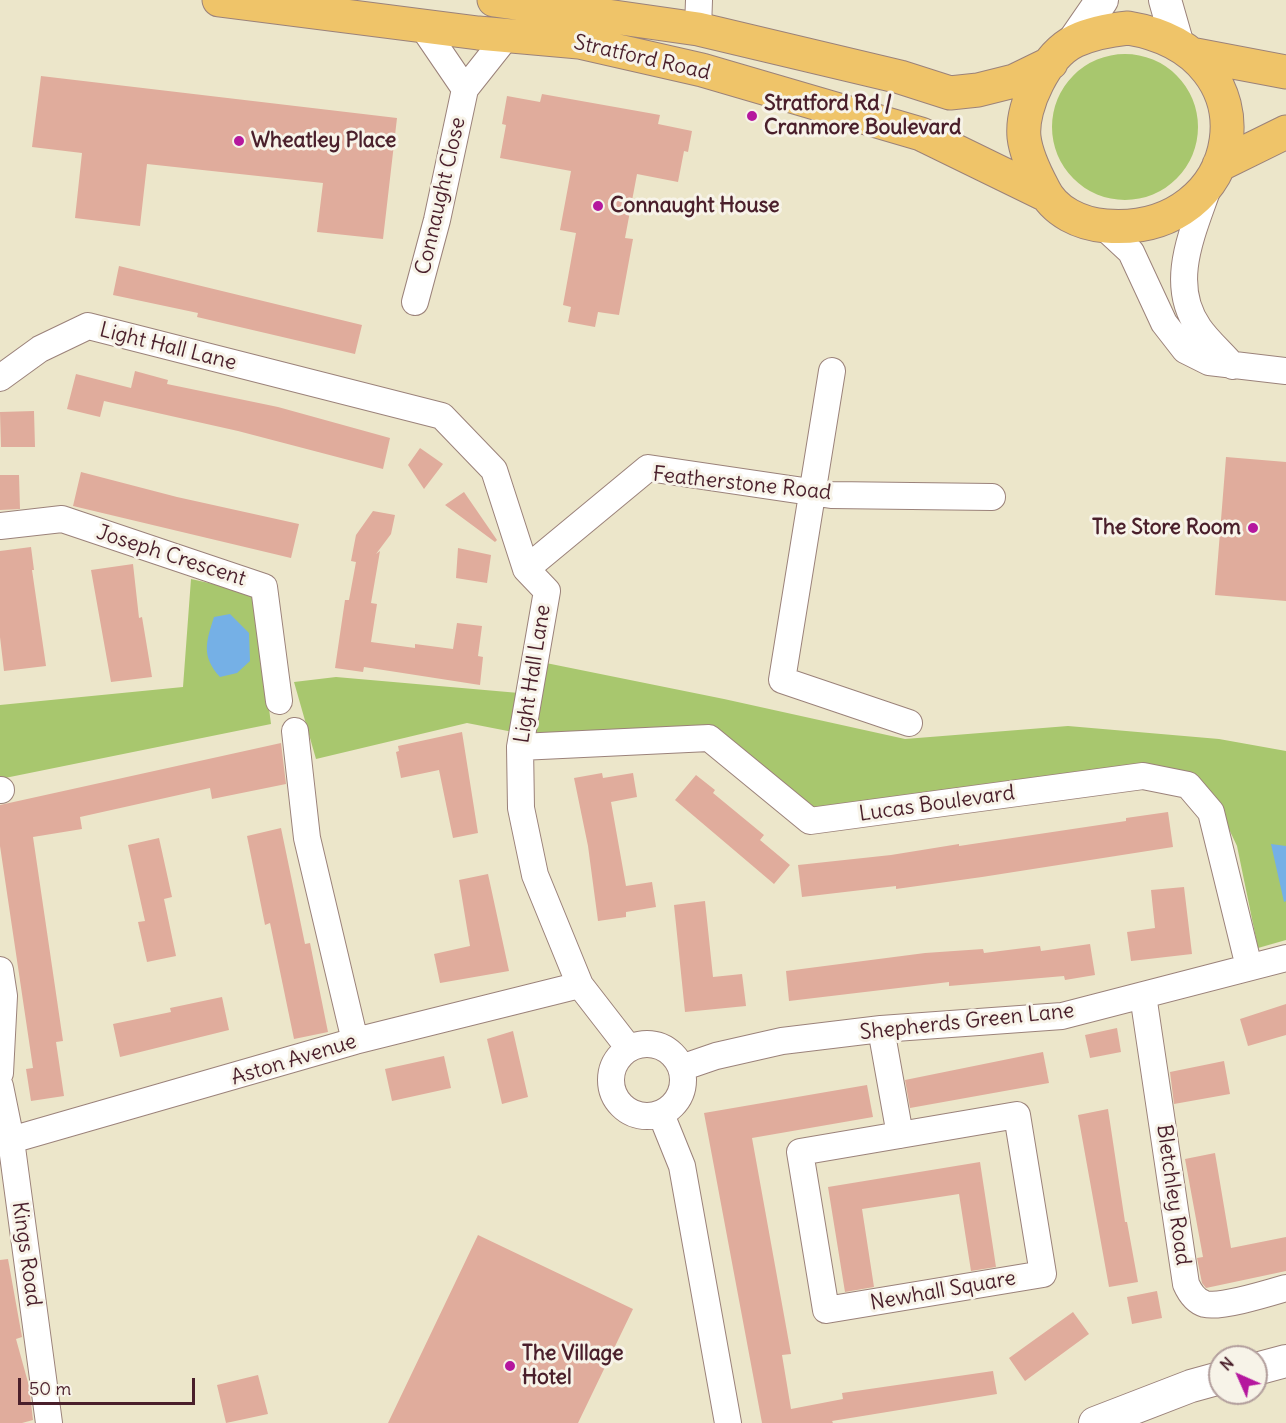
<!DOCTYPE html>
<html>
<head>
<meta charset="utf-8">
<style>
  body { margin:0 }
  #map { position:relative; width:1286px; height:1423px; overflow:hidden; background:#ece6ca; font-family:Delius,sans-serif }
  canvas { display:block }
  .north { position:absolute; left:1208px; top:1345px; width:60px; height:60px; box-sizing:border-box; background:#f7f3e8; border:2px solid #b29e9c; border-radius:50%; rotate:315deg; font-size:16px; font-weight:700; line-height:24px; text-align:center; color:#4a1f2b }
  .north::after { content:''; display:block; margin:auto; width:21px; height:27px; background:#b5179e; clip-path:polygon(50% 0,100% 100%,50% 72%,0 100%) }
  .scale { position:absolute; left:18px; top:1378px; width:177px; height:27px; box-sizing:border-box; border:3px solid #4a1f2b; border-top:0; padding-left:8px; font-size:18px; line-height:21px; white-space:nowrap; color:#4a1f2b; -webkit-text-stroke:4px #f7f3e8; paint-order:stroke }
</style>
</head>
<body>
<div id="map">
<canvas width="1286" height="1423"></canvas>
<div class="north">N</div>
<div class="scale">50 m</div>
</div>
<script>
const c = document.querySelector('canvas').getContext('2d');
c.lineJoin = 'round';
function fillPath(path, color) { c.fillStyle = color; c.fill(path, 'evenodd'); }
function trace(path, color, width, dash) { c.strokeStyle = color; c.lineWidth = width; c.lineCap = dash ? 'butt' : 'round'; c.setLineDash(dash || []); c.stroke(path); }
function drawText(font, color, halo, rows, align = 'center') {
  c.font = font + ' Delius,sans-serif'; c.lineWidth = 6; c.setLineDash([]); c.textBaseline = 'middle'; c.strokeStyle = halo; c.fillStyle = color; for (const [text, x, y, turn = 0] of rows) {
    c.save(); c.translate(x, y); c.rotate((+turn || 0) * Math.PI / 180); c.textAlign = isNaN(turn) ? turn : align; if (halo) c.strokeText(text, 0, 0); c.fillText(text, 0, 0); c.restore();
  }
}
fillPath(new Path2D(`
  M1052 127a73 73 0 1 1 146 0a73 73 0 1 1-146 0Z
  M191,579l63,14 17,131 -271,55v-74l183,-18z
  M546,663l178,36 181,40 163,-13 151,13 67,12v189l-28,8 -21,-102 -17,-36 -67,-45 -342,43 -100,-78 -177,8z
  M336,677l183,16 -6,39 -46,-9 -151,36 -22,-77z`), '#a8c76e');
fillPath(new Path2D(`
  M230,614l19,19 1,28 -13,12 -17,4c-19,-21 -14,-35 -6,-60z
  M1271,844l15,2v55l-2,1z`), '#75b0e6');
fillPath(new Path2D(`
  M41,76l356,42 -14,121 -66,-7 6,-49 -176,-19 -7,62 -65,-8 7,-65 -50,-6z
  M542,94l118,21 -2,9 34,7 -4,21 -4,-1 -6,31 -41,-8 -12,64 8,1 -14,76 -21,-3 -3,15 -27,-5 3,-15 -8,-2 13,-72 -16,-3 11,-59 -71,-13 6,-33 -4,-1 5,-28 33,6z
  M119,266l243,59 -7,29 -158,-37 1,-4 -85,-18z
  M135,371l33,9 -1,4 111,23 112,31 -7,31 -145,-38 -134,-30 -4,16 -33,-8 9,-35 55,14z
  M34,411l1,36h-34l-1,-35z
  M420,448l23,16 -19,25 -16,-24z
  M1226,457l60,5v139l-71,-6z
  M81,472l96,25 122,27 -8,34 -218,-52z
  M0,475h19l1,34 -20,1z
  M464,492l33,48 -2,2 -50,-37z
  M373,511l22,4 -4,19 -15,20 4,-3 -9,52 6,1 -6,38 44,6v-4l38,5 4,-26 25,3 -4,30 5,1 -3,28 -116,-18 -1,5 -28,-4 10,-68h4l7,-38 -5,-1 5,-26z
  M31,547l3,23h-2l14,96 -42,5 -4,-34v-86z
  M458,548l33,7 -4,28 -31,-5z
  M133,564l6,54 3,-1 10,60 -41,5 -20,-112z
  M462,732l16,101 -25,5 -14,-68 -38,8 -5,-26 3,-1 -1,-5z
  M281,743l5,41 -74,15 -2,-11 -130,29 2,12 -49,8 30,204 -7,1 8,54 -33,5 -5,-32 7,-1 -33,-222v-41z
  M602,773l1,5 30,-5 4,24 -26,5 15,84 26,-4 4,25 -30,5v5l-28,4 -10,-75 -14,-68z
  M696,775l19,15 -2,3 51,42 -4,5 30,25 -16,19 -99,-84z
  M1168,812l5,35 -191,30 -86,12v-3l-94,11 -4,-32 93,-10 68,-11v2l167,-25v-3z
  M281,828l24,116 5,-1 18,89 -34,7 -24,-116 -5,2 -18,-89z
  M159,838l13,59 -8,2 12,57 -29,6 -9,-40 7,-1 -17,-76z
  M488,874l21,97 -69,12 -6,-29 36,-8 -11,-66z
  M1184,887l8,67 -61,7 -4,-29 28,-4 -4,-38z
  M705,901l8,76 29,-3 4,32 -61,6 -11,-107z
  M1090,944l5,31 -30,5 -1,-4 -115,10v-4l-160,19 -3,-30 139,-18 58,-4 1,4 56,-7 1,5z
  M222,997l7,33 -109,27 -7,-33 58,-12 -1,-4z
  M1286,1004v31l-38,11 -8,-27z
  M1117,1028l4,24 -31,6 -5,-23z
  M513,1031l15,66 -26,7 -15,-65z
  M1043,1052l6,31 -139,25 -5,-28z
  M444,1056l7,32 -59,13 -7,-32z
  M1224,1061l6,33 -56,10 -4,-32z
  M867,1085l6,32 -121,21 39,216 -9,1 9,54 52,-10 -1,-6 151,-22 4,23 -165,27 1,2h-71l-58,-310z
  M1108,1109l17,113h2l11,60 -29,5 -31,-172z
  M1215,1153l16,95 55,-11v34l-80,17 -4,-5 -5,-25 6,-1 -18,-98z
  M980,1162l16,105 -25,4 -12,-77 -97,15 12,78 -29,5 -17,-105z
  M478,1235l155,74 -55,114h-190z
  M8,1259l14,78 -6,2 13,47 4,34 -11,3h-22v-163z
  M1157,1291l5,27 -30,6 -5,-27z
  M1073,1312l16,22 -64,47 -16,-23z
  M258,1375l10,39 -42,9 -9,-38z`), '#e0ac9c');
const minor = new Path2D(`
  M422,26l43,63
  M698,29l1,-29
  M1209,185c-15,45 -42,98 -10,143 9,13 23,25 34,38
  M1103,226l28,26 33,71 21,27 24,12 77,9
  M415,302l22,-82 28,-131 42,-53
  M832,371l-50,309 127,43
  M0,378l40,-29 48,-23 354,90 52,54 32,99 21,22 -27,156 1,61 14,67 45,110 48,62
  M0,526l62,-7 202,68 15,114
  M526,569l122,-101 183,27 161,2
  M295,731l12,107 48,203
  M520,747l189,-9 101,83 333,-45 45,9 23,27 38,155
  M0,790h1
  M0,970l4,26 -4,77
  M1143,995l43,289c4,9 9,17 19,20 16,4 64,-11 81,-16
  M881,1029l19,106
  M611 1080a36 36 0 1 1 72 0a36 36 0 1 1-72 0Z
  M681,1068l35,-12 66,-15 99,-12 181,-13 224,-58
  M0,1086l11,54 38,283
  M661,1114l21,52 46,257
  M1017,1115l26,159 -217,36 -26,-158z
  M11,1140l344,-99 225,-56`);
const tertiary = new Path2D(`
  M1165,0l12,42
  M1073,42l29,-42
  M1256,1369l30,-8
  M1095,1423l96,-37 29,-8`);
const trunk = new Path2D(`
  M219,0l259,33 101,9 123,28 219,64 125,61
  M494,0l204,29 202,48 50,16 28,-3 36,-9 37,-18
  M1128,28c151,25 118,209 -22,198 -25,-2 -52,-14 -63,-38 -8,-15 -17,-33 -19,-51 -3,-31 22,-82 51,-96 17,-8 34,-11 53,-13z
  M1196,55l90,17
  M1219,165l67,-33`);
trace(minor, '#9b827a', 28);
trace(tertiary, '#9b827a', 34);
trace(trunk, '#9b827a', 35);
trace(minor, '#fff', 26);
trace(tertiary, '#fff', 32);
trace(trunk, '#efc469', 33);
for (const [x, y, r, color] of [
  [752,116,6,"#b5179e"],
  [239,141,6,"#b5179e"],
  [598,206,6,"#b5179e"],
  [1253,528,6,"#b5179e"],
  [510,1366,6,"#b5179e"]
]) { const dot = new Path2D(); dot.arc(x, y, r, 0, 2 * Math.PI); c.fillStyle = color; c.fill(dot); trace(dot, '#f7f3e8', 2); }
drawText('21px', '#4a1f2b', '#f7f3e8', [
  ["Stratford Road",642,58,13],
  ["Connaught Close",441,196,-77],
  ["Light Hall Lane",168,347,14],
  ["Featherstone Road",742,484,6],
  ["Joseph Crescent",171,556,18],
  ["Light Hall Lane",533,674,-81],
  ["Lucas Boulevard",937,804,-8],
  ["Shepherds Green Lane",967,1022,-6],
  ["Aston Avenue",294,1060,-17],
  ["Bletchley Road",1173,1195,82],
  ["Kings Road",26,1254,82],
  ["Newhall Square",943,1291,-10]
]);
drawText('bold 21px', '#4a1f2b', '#f7f3e8', [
  ["Stratford Rd /",764,104],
  ["Cranmore Boulevard",764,128],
  ["Wheatley Place",251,141],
  ["Connaught House",610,206],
  ["The Store Room",1241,528,"right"],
  ["The Village",522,1354],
  ["Hotel",522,1378]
], 'left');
</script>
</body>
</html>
